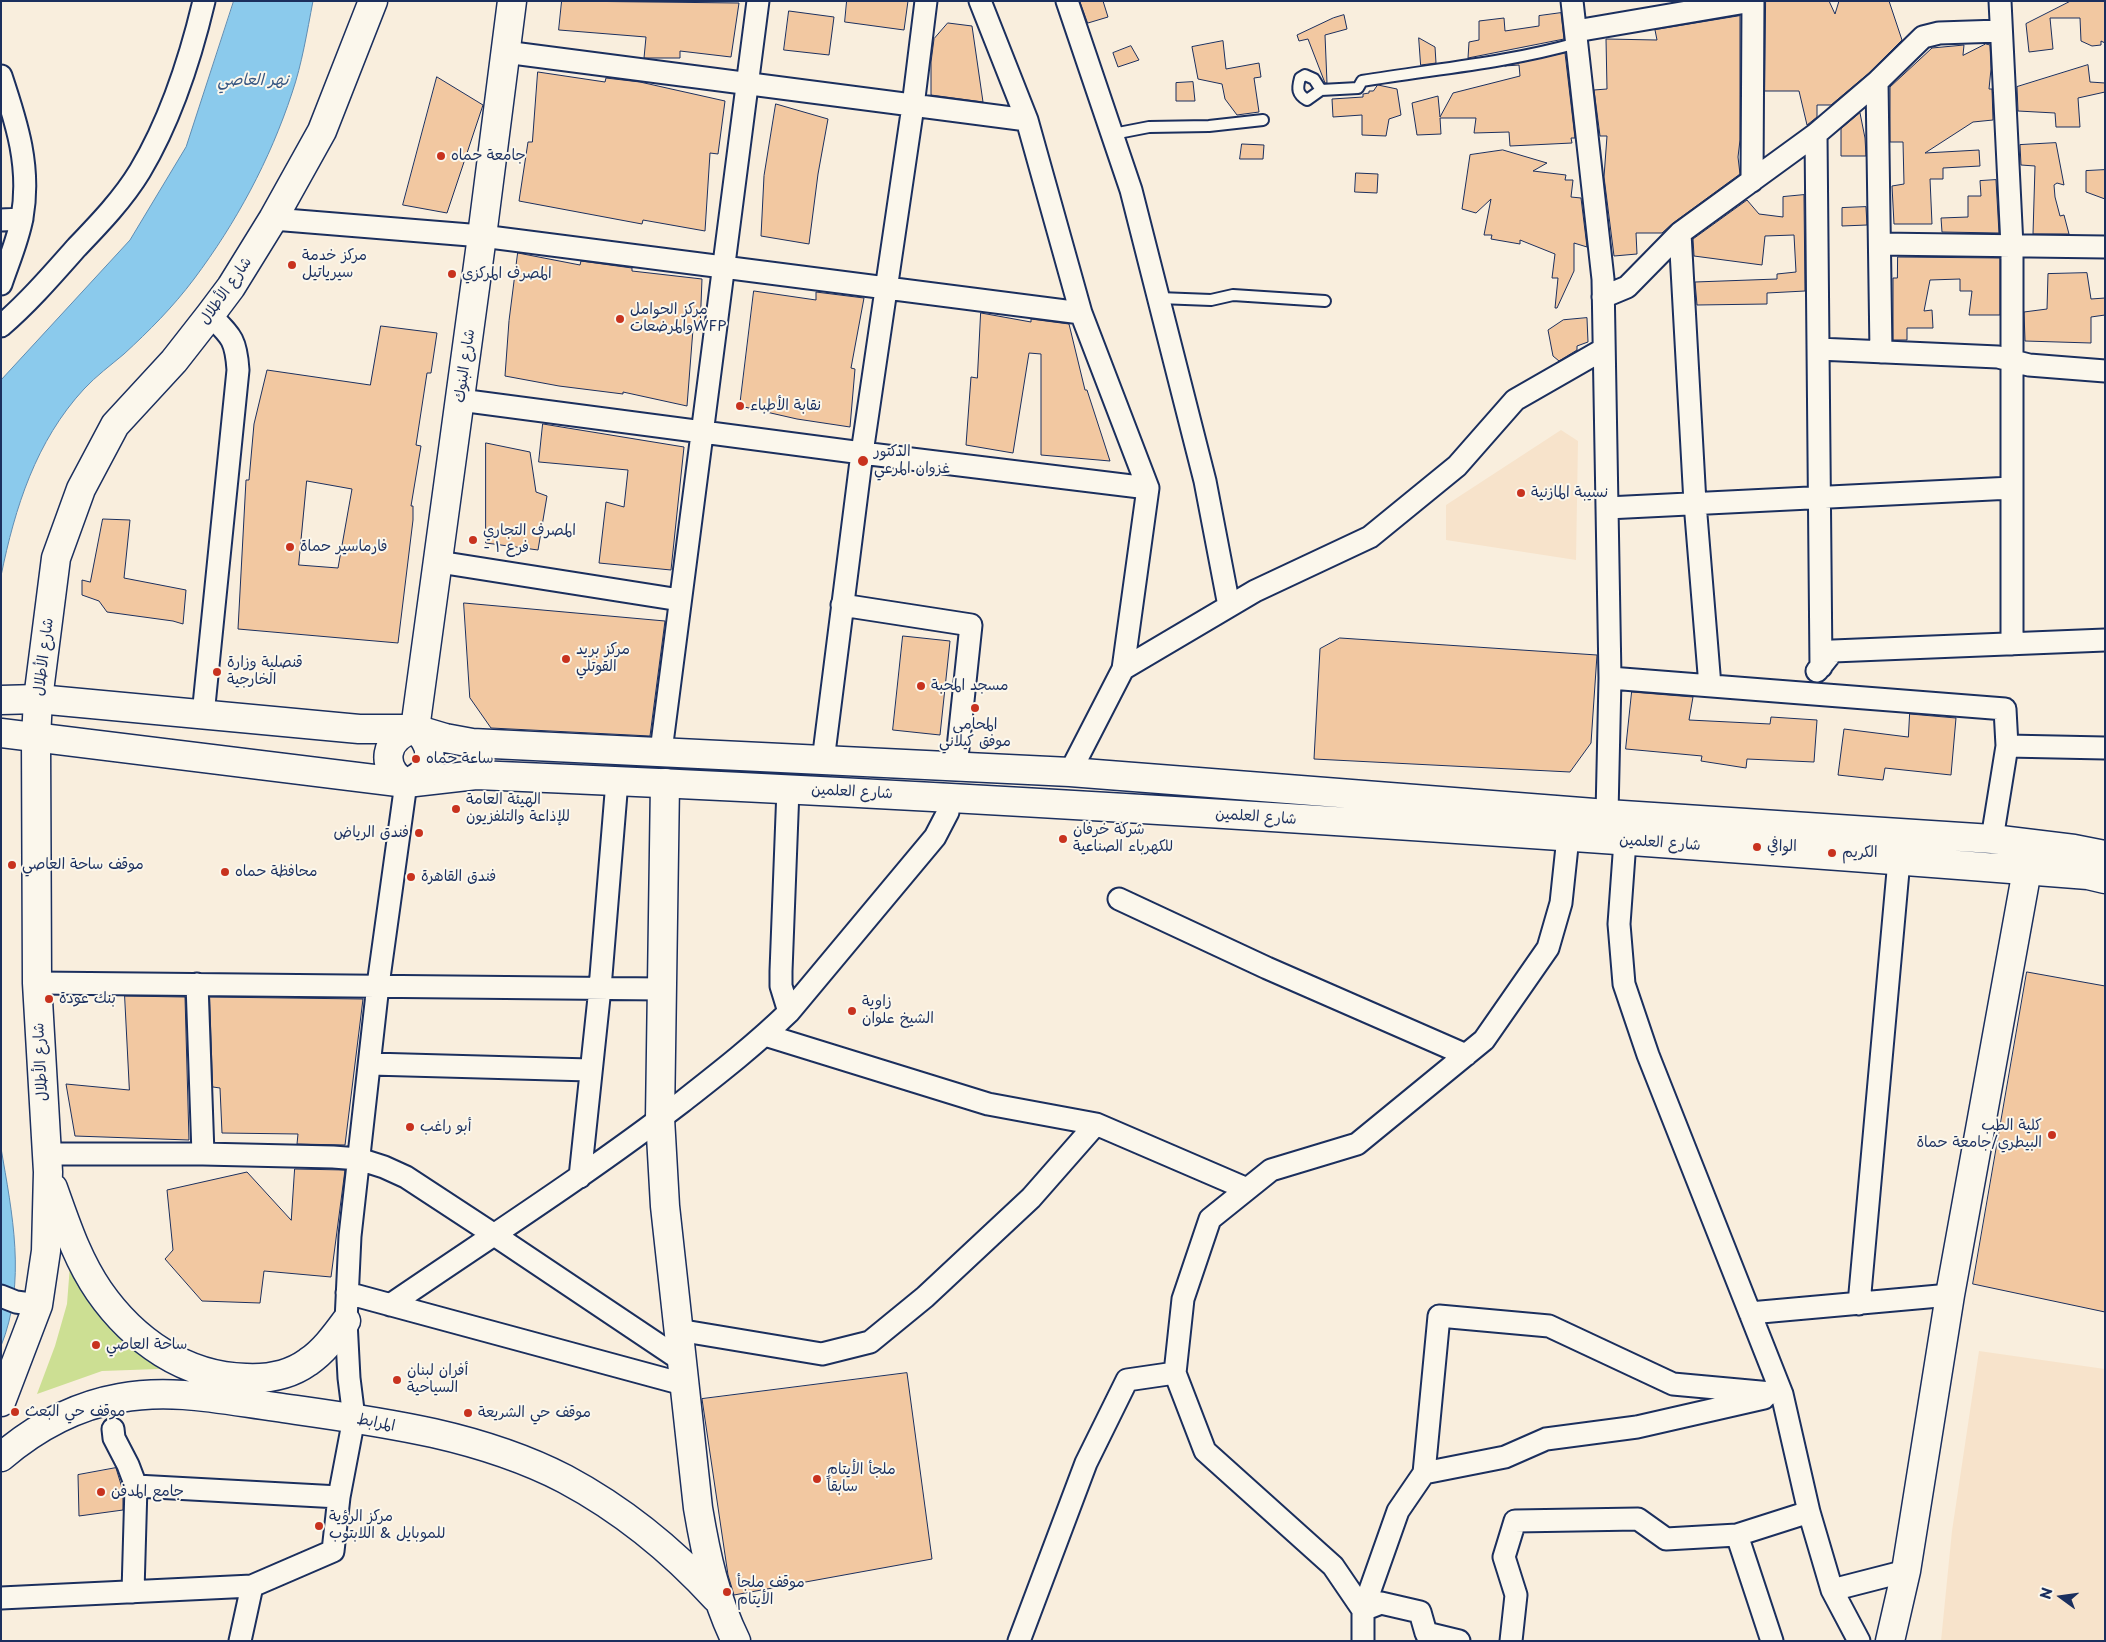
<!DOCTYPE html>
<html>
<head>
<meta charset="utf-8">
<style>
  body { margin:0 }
  #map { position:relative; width:2106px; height:1642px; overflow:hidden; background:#f9eedd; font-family:"Playpen Sans",sans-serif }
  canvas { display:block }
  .frame { position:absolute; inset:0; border:2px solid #1b2f5e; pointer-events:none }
  .north { position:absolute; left:2036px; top:1572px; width:50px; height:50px; -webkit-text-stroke:4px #fbf7ec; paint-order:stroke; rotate:284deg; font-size:14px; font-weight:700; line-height:20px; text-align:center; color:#1b2f5e }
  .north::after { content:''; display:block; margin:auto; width:18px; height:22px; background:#1b2f5e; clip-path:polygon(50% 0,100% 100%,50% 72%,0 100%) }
</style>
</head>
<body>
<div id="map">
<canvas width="2106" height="1642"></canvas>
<div class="frame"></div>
<div class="north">N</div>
</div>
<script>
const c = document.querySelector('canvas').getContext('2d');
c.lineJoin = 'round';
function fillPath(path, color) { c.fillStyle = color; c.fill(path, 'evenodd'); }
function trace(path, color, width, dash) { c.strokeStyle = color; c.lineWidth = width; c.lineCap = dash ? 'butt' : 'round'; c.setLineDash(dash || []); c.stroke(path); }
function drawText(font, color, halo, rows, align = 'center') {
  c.font = font + ' "Playpen Sans","Playpen Sans Arabic",sans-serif'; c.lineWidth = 4; c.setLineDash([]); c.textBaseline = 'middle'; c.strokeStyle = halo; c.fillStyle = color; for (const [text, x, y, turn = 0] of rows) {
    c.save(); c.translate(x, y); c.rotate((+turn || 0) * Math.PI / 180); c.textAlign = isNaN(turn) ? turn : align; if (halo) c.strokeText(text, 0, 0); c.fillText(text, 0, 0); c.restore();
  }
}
fillPath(new Path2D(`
  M1561,430l17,11 -2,119 -130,-20v-35z
  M1979,1351l126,18v272h-164l11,-110z`), '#f7e3cb');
fillPath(new Path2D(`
  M72,1239l17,49 98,80 -85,3 -65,23 18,-48 12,-42z`), '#ccdf93');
const water = new Path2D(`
  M234,1h79c-6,31 -11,63 -21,92 -22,67 -56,130 -98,186 -21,28 -45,52 -70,75 -13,11 -28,22 -40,35 -48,52 -69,118 -83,187v-196l129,-140 56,-93z
  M1,1148c11,65 26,134 0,198z`);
fillPath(water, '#8bcaec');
trace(water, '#5e8cb3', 1);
const building = new Path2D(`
  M562,1l177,2 -8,54 -51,-6v7h-36l2,-21 -87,-7z
  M847,1h61l-4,29 -59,-8z
  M1080,1h23l5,16 -20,6z
  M1766,1h63l6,13 4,-13h50l13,39 -33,33 -38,32h-14v12l-10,8 -8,-34h-34z
  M2071,1h34v42l-4,-2v4l-9,1 -11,-5 -1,-23h-30l3,31 -24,3 -3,-28z
  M789,11l45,6 -5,38 -45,-5z
  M1561,13l3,26 -96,19 1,-16 10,-2v-19l25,-3 1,13 34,-5v-10z
  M1344,15l3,14 -22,6 2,48h-2l-17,-44 -9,2 -2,-6 36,-17z
  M1740,16v124l-2,17 2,17 -67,49 -11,10h-26l1,21 -23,2 -10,-79 3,-41h-7l-6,-46 13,-1 -1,-50 51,1 -2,-10z
  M948,23l24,3 11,76 -52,-7v-33l3,-23z
  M1419,38l16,9 1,16 -15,2z
  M1223,41l3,28 33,-6 2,14 -7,1 5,34 -22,3 -12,-16 -3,-15 -24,-5 -6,-32z
  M1986,44l4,1 1,24 -2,20h3l1,31 -20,2 -48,31 54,-3 1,16 -37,2v11h-13l2,45h-38l-2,-38 12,-2 -1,-42h-13v-55l42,-39 32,-3 -1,10z
  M1131,46l8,14 -21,7 -5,-14z
  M1565,53l10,85h-4l1,5 -62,3 -1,-14 -35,1 2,-15h-36l1,16 -24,1 -5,-32 26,-7 2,21 13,-24 67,-17 -1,-11 -14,1z
  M2088,65l2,17 15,1v9l-27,6 2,29h-24l-1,-14 -37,-2 -1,-24z
  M538,72l67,10 1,-4 34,4 85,19 -7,53 -8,-1 -5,78 -62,-11 -1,4 -123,-23 9,-59h4z
  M437,77l46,28 -36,108 -44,-8z
  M1193,82l2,19h-19v-18z
  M1378,85l19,4 4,26 -12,4 -3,17 -24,-1v-20l-29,2 -1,-18 31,-2v-3l6,-1v-2h4z
  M776,104l52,15 -10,55 -9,70 -48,-8 3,-60z
  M1860,113l5,25 1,18h-25v-27z
  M2056,143l8,42 -7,-2 -3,2 1,12 5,19 4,-1 5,19h-36l2,-68 -14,-1 -1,-20z
  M1242,144l22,1 -1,14h-23z
  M1503,150l44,13 -14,8 33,4 -1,5h8l-2,17 10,1 6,49 -13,-4v28l-17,37h-2l3,-30h-6l3,-24 -35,-14v4l-29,-5 1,-4h-8l7,-36 -15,14 -14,-4 8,-54z
  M2105,170v29l-19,-7v-21z
  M1356,173l22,1 -1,19 -22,-1z
  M1996,180l3,53 -57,-1 -1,-14 27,-1v-21h13l-1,-15z
  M1804,195l1,96 -38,2v11l-70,1 -2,-23 82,-3v-5l19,-2 -2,-37 -29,1 -3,29 -68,-9 -1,-17 54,-39 12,14 24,3v-20z
  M1866,207l1,18 -25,1v-18z
  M518,253l62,12 1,-4 51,7v3l70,8 -2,51 -7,-1 -6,77 -64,-14v2l-64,-8 -54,-10 4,-55z
  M1898,257l102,1v57h-31l3,-24h-12v-12l-30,1 -6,31 8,-1 1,18h-26v12h-14v-62h4z
  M2087,273l4,26 14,-1v17l-14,2v26l-66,-2 -1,-29 23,-3 1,-35z
  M754,291l62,9v-8l48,6 -13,70 4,1 -5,58 -53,-8 -57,-13z
  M981,313l50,9v-3l38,5 16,66h2l23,71 -69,-6v-101l-12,-1 -16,100 -47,-8 5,-68 6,1z
  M1587,318l1,24 -11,4v4l-18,11 -6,-5 -5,-26 15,-10z
  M381,326l56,7 -6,40h-4l-11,72 5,1 -10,60h2v14l-15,123 -160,-14 8,-149h3l5,-56 13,-54 103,15zM307,481l45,8 -14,79 -39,-3z
  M543,424l141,23 -13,123 -72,-7 7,-61 18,5 4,-37 -89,-8z
  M486,443l44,9 6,40 11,4 -9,54 -52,-7z
  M103,519l27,1 -6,58 62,12 -3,34 -10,-3 -66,-9 -8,-11 -17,-6v-15l8,2z
  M464,603l201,18 -15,115 -159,-8 -21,-30z
  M903,636l47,5 -10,94 -47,-5z
  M1340,638l257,17 -6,88 -21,29 -256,-13 6,-110z
  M1632,692l61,5 -4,23 81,4 1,-7 46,3 -3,42 -67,-3 -1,9 -45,-7 1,-5 -76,-7z
  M1910,714l46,4 -5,57 -66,-7 -2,12 -45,-5 6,-46 64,8z
  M2027,972l78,14v326l-132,-28z
  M125,996l60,1 4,143 -114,-4 -9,-52 63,6z
  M210,997l153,2 -18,146 -48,-1 1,-10 -76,-1 -2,-45 -7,-1z
  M295,1169l50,1 -14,107 -67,-6 -4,32 -58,-2 -37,-42 8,-9 -6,-60 80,-18 44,48z
  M907,1373l25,186 -198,36 -6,-20 -26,-176z
  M116,1468l7,23v19l-44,6 -1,-41z`);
fillPath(building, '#f2c8a1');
trace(building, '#1b2f5e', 1);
const lane = new Path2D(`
  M1321,90l-14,10c-10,-6 -10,-11 -7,-22l5,-3 9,4 7,11 37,-2 4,-7c72,-12 145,-18 215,-38
  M1113,134l36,-7 60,-1 54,-6
  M1159,298l52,2 22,-5 92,6`);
const street = new Path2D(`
  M980,1l47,119 54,193 67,175 -25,181
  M1067,1l64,189 74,291 24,125
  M1572,1l31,278 7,399 -3,136
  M2000,1l12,245v398
  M1576,31l176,-30
  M505,52l522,68
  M1,76c16,48 30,91 21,142 -4,22 -14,45 -21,66
  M1877,82l4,270
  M1816,134l5,533
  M1752,181l1,-180
  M273,219l209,17 599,77
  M1,220l21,-1
  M1680,233l15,270 15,183
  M1880,244l225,3
  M1603,297l24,-10 53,-54 136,-99 61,-52 46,-45 16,-4 61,-2
  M1,326c28,-24 52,-52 76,-79 23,-24 46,-48 63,-76 31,-52 50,-111 64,-170
  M1818,349l180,8 31,8 76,6
  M460,400l402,53 286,35
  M1607,508l405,-20
  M439,562l241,38
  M842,605l129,20 -15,142
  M1817,671l16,-20 272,-11
  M1610,678l395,31 2,37 -15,93
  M203,715l35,-345c-2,-31 -7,-34 -28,-55
  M2007,746l98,2
  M661,751l97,-750
  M823,761l39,-308 51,-347 13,-105
  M1070,772l53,-103 132,-78 115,-54 87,-71 58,-66 89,-51
  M788,789l-7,182v15l8,26
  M1625,841l-6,83 5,60 24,71 134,339 27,118 23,78 27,51
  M1119,899l148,69 199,87
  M37,983l625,6
  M197,984l6,170
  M765,1035l223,69 108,20 151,65
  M371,1064l219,6
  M46,1154h157l130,3 26,2 25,8 22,10 87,57 188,126
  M580,1177l20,-189 17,-207
  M347,1293l336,91
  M1,1296l15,6 22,3
  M1859,1304l40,-444
  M390,1305c98,-67 198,-131 292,-203 37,-29 73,-57 107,-90l146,-175 13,-25 1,-15
  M1750,1313l200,-18
  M678,1330l144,24 48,-12 55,-45 106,-99 65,-74
  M113,1429l1,9 14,27 8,21
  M1424,1473l81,-16 41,-18 91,-12 127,-29
  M1737,1535l72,-23
  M1832,1590l74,-19
  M133,1592l3,-106 203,11
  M1,1598l251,-12 81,-35 6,-54 15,-79 -5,-40 -3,-57 4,-85 28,-251 28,-202
  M1363,1610l-30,-44 -128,-115 -30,-78 8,-74 27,-80 61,-49 86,-26 127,-104 64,-92 13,-45 7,-66
  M1363,1610l18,-7 39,9 6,21 33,8
  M240,1641l12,-55
  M1019,1641l67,-178 41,-83 48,-7
  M1363,1641v-31l35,-99 26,-38 15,-157 110,10 124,58 109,10
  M1511,1641l5,-46 -12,-38 11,-36 123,-2 28,20 71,-4 35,106`);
const secondary = new Path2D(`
  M415,729l67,-493 30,-235
  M665,783l-5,335 5,88 33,302c8,47 17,90 38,133
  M53,1188c13,36 24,71 46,103 34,49 86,86 147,87 21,1 44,-3 62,-16 15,-10 27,-26 38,-41
  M1,1402l37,-97 8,-54 2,-79 -11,-189 -1,-245 2,-39 18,-141 25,-69 34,-64 59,-64 36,-46 21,-28 42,-68 49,-88 51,-130
  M1,1457c34,-29 74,-51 119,-59 52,-10 104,2 156,9 98,14 200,26 289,72 58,31 107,71 151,119
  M1890,1641l16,-70 44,-276 77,-425`);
const primary = new Path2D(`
  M1,700l37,-1 321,30h56l30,9 27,5 598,29 537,42 385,25 82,10 31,6
  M1,733l405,50c28,-9 31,-36 9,-54 -31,7 -36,40 -9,54
  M406,783l70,-8c538,22 1075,58 1612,100l17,4`);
trace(lane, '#1b2f5e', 14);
trace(street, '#1b2f5e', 25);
trace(secondary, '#1b2f5e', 31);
trace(primary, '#1b2f5e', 31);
trace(lane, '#fbf7ec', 10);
trace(street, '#fbf7ec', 21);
trace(secondary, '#fbf7ec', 28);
trace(primary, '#fbf7ec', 28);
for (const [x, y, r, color] of [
  [441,156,5,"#c8321e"],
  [292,265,5,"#c8321e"],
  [452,274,5,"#c8321e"],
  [620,319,5,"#c8321e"],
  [740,406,5,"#c8321e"],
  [863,461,6,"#c8321e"],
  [1521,493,5,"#c8321e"],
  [473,540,5,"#c8321e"],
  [290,547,5,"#c8321e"],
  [566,659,5,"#c8321e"],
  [217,672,5,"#c8321e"],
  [921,686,5,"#c8321e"],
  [975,708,5,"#c8321e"],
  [416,759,5,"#c8321e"],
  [456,809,5,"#c8321e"],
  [419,833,5,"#c8321e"],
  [1063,839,5,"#c8321e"],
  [1757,847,5,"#c8321e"],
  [1832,853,5,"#c8321e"],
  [12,865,5,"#c8321e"],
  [225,872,5,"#c8321e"],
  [411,877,5,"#c8321e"],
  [49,999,5,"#c8321e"],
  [852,1011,5,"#c8321e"],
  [410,1127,5,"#c8321e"],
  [2052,1135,5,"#c8321e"],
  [96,1345,5,"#c8321e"],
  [397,1380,5,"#c8321e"],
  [15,1412,5,"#c8321e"],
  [468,1413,5,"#c8321e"],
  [817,1479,5,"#c8321e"],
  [101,1492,5,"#c8321e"],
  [319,1526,5,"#c8321e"],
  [727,1592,5,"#c8321e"]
]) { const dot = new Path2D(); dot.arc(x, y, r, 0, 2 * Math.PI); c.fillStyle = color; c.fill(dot); trace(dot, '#fbf7ec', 2); }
drawText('15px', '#1b2f5e', '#fbf7ec', [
  ["جامعة حماه",451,156],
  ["مركز خدمة",302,256],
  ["سيرياتيل",302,273],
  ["المصرف المركزي",462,274],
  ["مركز الحوامل",630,310],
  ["والمرضعاتWFP",630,327],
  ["نقابة الأطباء",750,406],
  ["الدكتور",874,452],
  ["غزوان المرعي",874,469],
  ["نسيبة المازنية",1531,493],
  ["المصرف التجاري",483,531],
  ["- فرع ١",483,548],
  ["فارماسير حماة",300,547],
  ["مركز بريد",576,650],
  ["القوتلي",576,667],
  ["قنصلية وزارة",227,663],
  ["الخارجية",227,680],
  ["مسجد المحبة",931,686],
  ["المحامي",975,725,"center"],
  ["موفق كيلاني",975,742,"center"],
  ["ساعة حماه",426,759],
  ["الهيئة العامة",466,800],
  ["للإذاعة والتلفزيون",466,817],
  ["شركة خرفان",1073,830],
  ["للكهرباء الصناعية",1073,847],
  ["فندق الرياض",409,833,"right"],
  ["الوافي",1767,847],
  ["الكريم",1842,853],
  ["موقف ساحة العاصي",22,865],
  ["محافظة حماه",235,872],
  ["فندق القاهرة",421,877],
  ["بنك عودة",59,999],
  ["زاوية",862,1002],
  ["الشيخ علوان",862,1019],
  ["كلية الطب",2042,1126,"right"],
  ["البيطري/جامعة حماة",2042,1143,"right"],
  ["أبو راغب",420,1127],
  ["ساحة العاصي",106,1345],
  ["أفران لبنان",407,1371],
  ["السياحية",407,1388],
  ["موقف حي البعث",25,1412],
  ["موقف حي الشريعة",478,1413],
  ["ملجأ الأيتام",827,1470],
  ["سابقاً",827,1487],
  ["جامع المدفن",111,1492],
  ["مركز الرؤية",329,1517],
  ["للموبايل & اللابتوب",329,1534],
  ["موقف ملجأ",737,1583],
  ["الأيتام",737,1600]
], 'left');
drawText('15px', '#1b2f5e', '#fbf7ec', [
  ["شارع الأطلال",226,291,-55],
  ["شارع البنوك",465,366,-82],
  ["شارع الأطلال",44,657,-83],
  ["شارع العلمين",852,792,3],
  ["شارع العلمين",1256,817,4],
  ["شارع العلمين",1660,843,4],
  ["شارع الأطلال",41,1062,-93],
  ["المرابط",376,1423,11]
]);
drawText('italic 16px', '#375682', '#fbf7ec', [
  ["نهر العاصي",253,81]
]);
</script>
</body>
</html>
